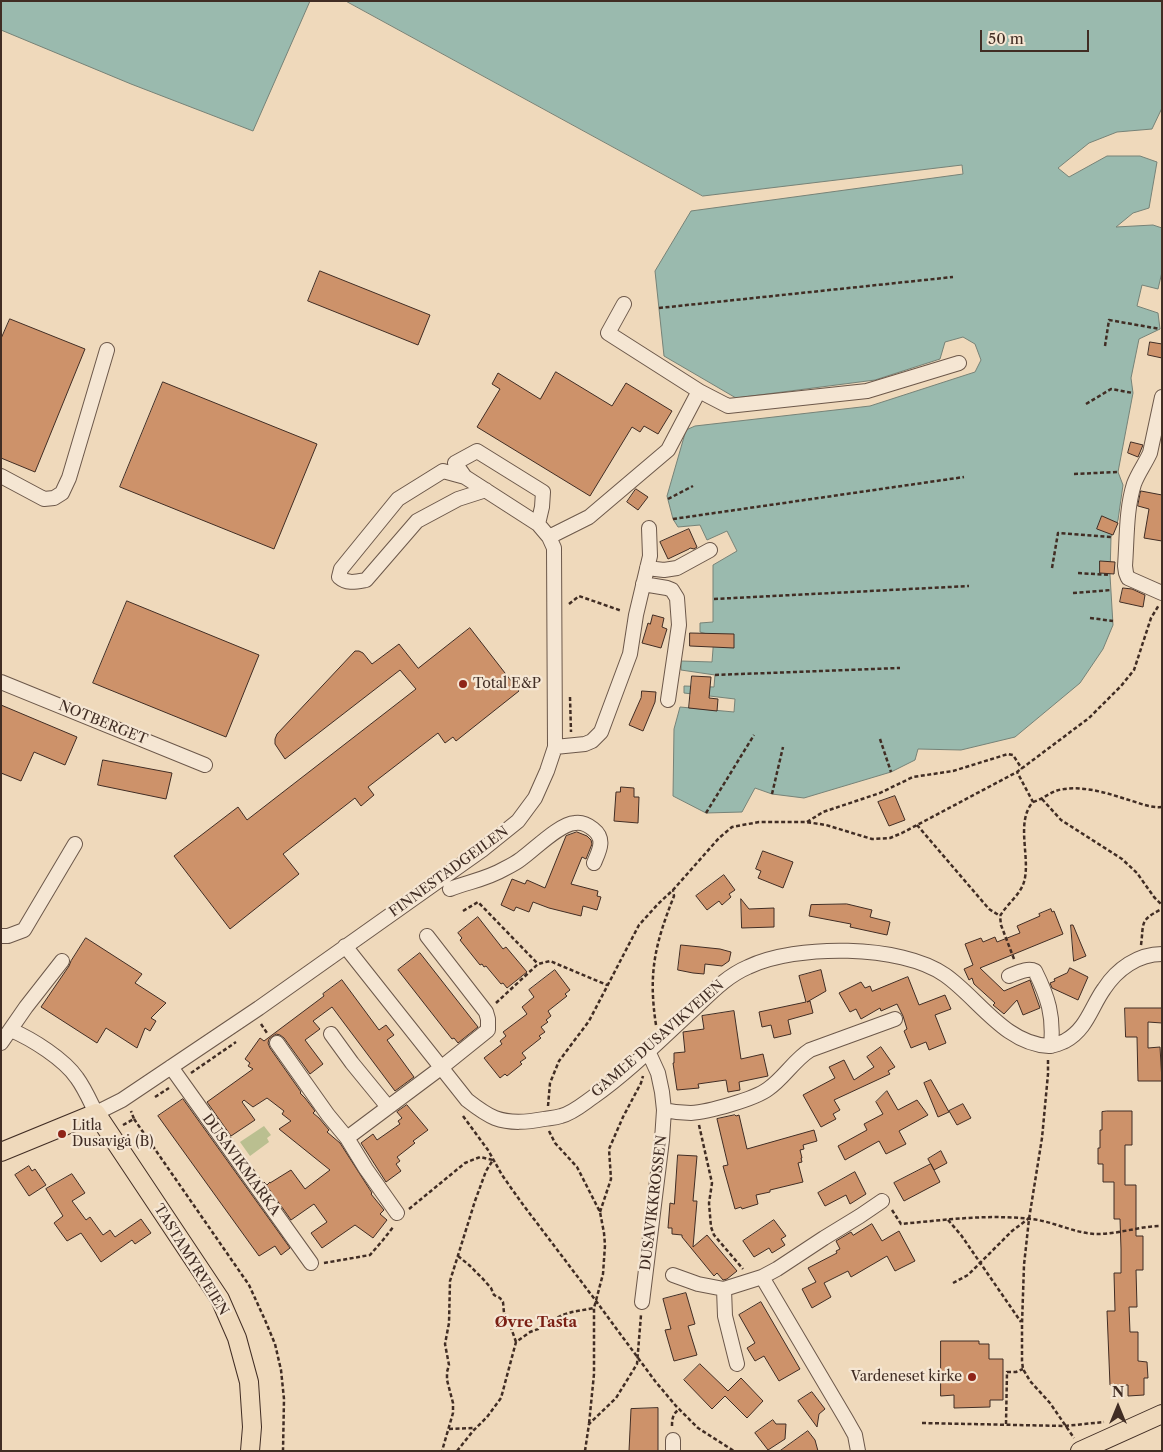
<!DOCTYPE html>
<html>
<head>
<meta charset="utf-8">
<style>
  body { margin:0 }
  #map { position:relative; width:1163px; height:1452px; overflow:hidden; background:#efd9bb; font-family:"Libre Caslon Text",serif }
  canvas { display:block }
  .frame { position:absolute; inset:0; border:2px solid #412d24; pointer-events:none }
  .north { position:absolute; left:1093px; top:1382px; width:50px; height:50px; -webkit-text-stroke:4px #f5e6d3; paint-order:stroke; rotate:0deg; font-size:14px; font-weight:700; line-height:20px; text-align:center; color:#412d24 }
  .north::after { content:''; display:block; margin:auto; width:18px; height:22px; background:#412d24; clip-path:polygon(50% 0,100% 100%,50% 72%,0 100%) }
  .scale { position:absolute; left:980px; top:30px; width:109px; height:22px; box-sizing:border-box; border:2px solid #412d24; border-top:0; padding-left:6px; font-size:15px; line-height:18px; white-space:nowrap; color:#412d24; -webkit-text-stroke:4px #f5e6d3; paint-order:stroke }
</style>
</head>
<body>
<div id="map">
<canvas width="1163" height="1452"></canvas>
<div class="frame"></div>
<div class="north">N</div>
<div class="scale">50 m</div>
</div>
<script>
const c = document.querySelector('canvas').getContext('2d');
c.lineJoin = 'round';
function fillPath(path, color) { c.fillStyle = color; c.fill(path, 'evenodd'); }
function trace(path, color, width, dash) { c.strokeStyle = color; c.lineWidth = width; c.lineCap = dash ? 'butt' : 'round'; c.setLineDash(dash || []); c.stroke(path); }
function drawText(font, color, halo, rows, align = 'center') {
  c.font = font + ' "Libre Caslon Text",serif'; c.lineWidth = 4.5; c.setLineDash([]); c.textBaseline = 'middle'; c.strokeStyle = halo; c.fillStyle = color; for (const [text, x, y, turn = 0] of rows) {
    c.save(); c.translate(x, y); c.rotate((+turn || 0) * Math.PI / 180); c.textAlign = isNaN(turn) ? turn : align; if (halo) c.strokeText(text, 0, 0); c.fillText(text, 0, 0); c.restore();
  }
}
fillPath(new Path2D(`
  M264,1126l7,9 -4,3 2,4 -19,14 -10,-14z`), '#babf90');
const water = new Path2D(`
  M1,1h309l-57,130 -122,-47 -130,-54z
  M346,1h816v107l-10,21 -35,3 -28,11 -31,25 11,9 38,-21h33l17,6 -8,46 -16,5 -17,14 37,-2 9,3v44l-4,17 -16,-4 -5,21 21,7 2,16 -21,10 -8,39 2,15 -15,79 5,13 -5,35 -7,17 -1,38 3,50 -10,24 -23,34 -65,54 -54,13 -43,-1 -3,11 -24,12 -87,26 -32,-4 -17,-6 -13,24 -36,1 -33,-17 1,-67 6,-22 54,5 1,-13 -51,-6v-7l30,1 1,-12 -34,-5v-9l31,1 2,-26 -14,-4v-9l13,-1v-57l24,-14 -10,-20 -20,9 -7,-15 -22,2 -5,-8 -6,-23 19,-66 9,-4 175,-20 105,-34 6,-12 -6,-16 -12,-7 -18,5 -5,17 -65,21 -139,18 -72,-42 -9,-85 36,-60 272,-37 -1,-9 -259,31z`);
fillPath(water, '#9abaae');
trace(water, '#768277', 1);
const building = new Path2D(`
  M320,271l110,44 -12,30 -110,-44z
  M10,319l75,30 -50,123 -34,-14v-119z
  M1150,342l12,2v14l-14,-3z
  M556,372l56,34 14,-23 46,28 -14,23 -14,-8 -4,6 -8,-5 -42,69 -113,-69 23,-38 -8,-5 6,-11 42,26z
  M163,382l154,62 -43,105 -154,-62z
  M1131,442l12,3 -5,12 -10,-4z
  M636,489l12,8 -10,13 -11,-8z
  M1141,491l21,4v46l-18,-3 5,-29 -11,-3z
  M1102,516l16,7 -5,12 -16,-6z
  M689,529l8,18 -3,2 -4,-1 -1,1 -21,10 -8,-17z
  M1100,561l15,1 -1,12 -14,-1z
  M1123,588l9,1 13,6 -2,12 -23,-5z
  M127,601l132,54 -33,82 -133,-54z
  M653,615l11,3 -2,9 5,2 -6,19 -19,-5 6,-20 2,1z
  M470,628l49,63 -63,50 -3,-4 -8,6 -7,-10 -70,54 6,8 -13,11 -6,-8 -72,56 16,20 -69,55 -56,-73 64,-49 9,13 169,-131 -16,-19 -115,89 -10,-15v-5l2,-5 78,-83h4l4,2 9,11 27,-20 19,24z
  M690,633l44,1v14l-44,-2z
  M692,676l19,1 -2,21 9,1 -1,12 -28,-3z
  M642,691l14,1 -1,10 -12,29 -14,-6 12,-27z
  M1,705l76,32 -12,28 -31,-13 -13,29 -20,-8z
  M103,760l69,13 -6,26 -68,-14z
  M621,787l13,1v9h5l-1,26 -24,-2 2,-29h4z
  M895,796l10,24 -16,6 -11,-24z
  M577,832l10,4 4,4 1,4 -6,15 -4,-2 -11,27 27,7 -1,5 4,1 -4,13 -14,-4 -2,10 -32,-8 -16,-6 -4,10 -13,-5 -2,4 -13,-6 11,-26 13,5 2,-4 18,8 21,-52z
  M763,851l30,11 -10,26 -25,-10 3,-7 -5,-2z
  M724,875l11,15 -6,4 2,3 -9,8 -3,-4 -12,9 -11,-14z
  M741,899l8,10 25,-1v19l-32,1z
  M847,904l25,6 -2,7 20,5 -3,13 -37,-8 1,-3 -42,-8 2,-11z
  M1051,909l1,3 2,-1 9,23 -83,34 24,23 26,-11 10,28 -17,7 -6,-15 -13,14 -11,-9 2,-2 -21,-19 -2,-6 -3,2 -5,-11 9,-4 -8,-21 16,-6 2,4 12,-5 2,5 23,-9 -3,-7 23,-10 -1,-2z
  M478,917l25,32 3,-2 21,25 -20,16 -4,-5 -2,1 -15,-18 -2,1 -2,-3 -2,1 -20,-25 2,-2 -4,-5z
  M1071,925h2l13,31 -12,5z
  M86,938l56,36 -7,9 31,20 -15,15 5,3 -6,10 -5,-3 -8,20 -31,-20 -9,15 -56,-36 28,-41 2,-5z
  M681,945l39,4 11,3 -2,9 -7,5 -17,-2 -1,10 -11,-1 -15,-3z
  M420,953l58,74 -20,16 -4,-5 -2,1 -54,-69z
  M1070,968l18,9 -10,23 -26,-12 -2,-5 5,-2 -1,-2 13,-6z
  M555,970l15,20 -5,4 2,2 -19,15 3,5 -5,4 2,2 -7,5 4,5 -6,4 2,2 -19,15 4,5 -6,4 2,2 -15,12 -2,-2 -5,4 -16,-20 18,-14 -2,-3 6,-5 -3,-4 24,-18 -5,-7 12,-10 -5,-7z
  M821,970l5,21 -19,11 3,-1 3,12 -25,7 3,14 -17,4 -3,-13 -9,2 -3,-15 47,-10 -7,-26z
  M908,977l11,28 26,-10 6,14 -16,6 11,28 -17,7 -3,-8 -15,6 -7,-17 3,-2 -4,-13 -6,-12 -16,7 -1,-3 -19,11 -5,-10 -6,3 -11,-19 22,-11 4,6 5,-2 2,5z
  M342,980l37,50 7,-5 8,10 -7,5 27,37 -19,14 -63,-84 -19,14 7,8 -15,11 18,24 -13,10 -26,-36 -4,-3 -4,-1 -7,5 -1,4 2,5 31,44 -1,1 5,5 10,13 -2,2 6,5 10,12 -2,2 13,11 32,50 -1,1 13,16 -4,4 7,6 -14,18 -18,-13 -33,23 -11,-15 16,-11 -13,-18 -23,16 -27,-38 3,3 3,-3v1l21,-13 14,19 25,-19 -51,-41 12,-8 -9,-7 2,-3 -17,-13 -14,9 -9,-7 -2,2 13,18 -24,16 -24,-34 46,-33 -5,-3 2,-3 -5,-4 15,-21 4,3 60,-45 -1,-2z
  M1125,1008h37v15l-14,-1v26l12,-1 2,34h-24l-1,-44h-11z
  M734,1011l7,48 22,-5 5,22 -29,6 1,8 -12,2 -2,-12 -28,4 1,4 -22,2 -4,-27h1v-10l11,-1 -2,-20 21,-3 -2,-13z
  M881,1047l14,20 -7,4 2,3 -56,26 6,10 -7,4 3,5 -15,8 -18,-32 32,-17 -6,-11 15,-7 10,20 20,-13 -7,-10z
  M931,1080l18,32 -11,5 -14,-34z
  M887,1091l11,19 19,-10 11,15 -29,16 7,13 -20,10 -7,-13 -34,19 -7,-14 29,-16 -3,-6 19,-10 -7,-12z
  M183,1099l107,149 -9,7 -6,-9 -16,10 -101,-140z
  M963,1104l8,14 -14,7 -8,-14z
  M407,1105l21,25 -15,11 2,2 -18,14 3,4 -4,3 5,7 -15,11 -25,-39 12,-9 4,6 23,-16 -2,-3 4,-3 -5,-6z
  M1107,1111h25v34h-7v40h11v51h7v34h-7l1,37h-8l1,25h8v29l9,1 1,16h-4v17l-16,1v-11h-18l-3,-74h8l-1,-38h7v-24l-1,-30h-6v-37h-11v-18h-5v-16h2v-18h2v-18z
  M735,1115l1,1 3,-1 8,34 67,-19 3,11 -14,4 1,4 -4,1 2,8h-1l1,4 -4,1 5,19 -33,8v2l-14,3 2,9 -16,5 -1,-2 -6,2 -12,-43 5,-1 -11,-46z
  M941,1151l6,12 -13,7 -6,-11z
  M678,1155l19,1 -4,45h4l-4,46 14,-12 30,36 -10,8 -4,1 -6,-7 -3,3 -32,-39v-2l-10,-1v-6h-4l2,-25 4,1z
  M931,1164l9,18 -36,19 -10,-18z
  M29,1166l3,5 3,-2 11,16 -17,11 -14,-21z
  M855,1172l11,22 -16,10 -4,-9 -21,11 -7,-13z
  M72,1174l13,19 -13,8 14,19 4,-3 13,18 7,-5 5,7 26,-18 10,14 -16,11 -3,-4 -31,22 -20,-29 -14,8 -13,-18 9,-7 -17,-27z
  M774,1220l12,16 -5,3 4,6 -13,8 -3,-5 -15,9 -11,-16z
  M872,1224l10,17 17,-10 16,30 -20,10 -8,-15 -36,21 -3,-6 -24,12 7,14 -19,11 -10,-19 14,-7 -8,-14 29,-15 -1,-2 4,-2 -4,-8 15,-9 2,3z
  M686,1293l9,31 -7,2 9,29 -23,6 -9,-31 6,-1 -8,-30z
  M761,1302l39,67 -21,12 -15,-25 -9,5 -8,-13 8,-5 -16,-28z
  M941,1341h38v3h10v15h14v41h-13v7l-36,1v-13l-13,1z
  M700,1364l28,27 13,-13 22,23 -16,17 -22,-22 -13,13 -28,-29z
  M812,1392l13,17 -6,5 -2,13 -19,-26z
  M658,1408v43h-29l2,-42z
  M773,1420l3,4h10l-1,15 -17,11 -13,-17z
  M808,1431l7,9 3,11h-38z`);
fillPath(building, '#cd926a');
trace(building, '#412d24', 1);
const minor = new Path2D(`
  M699,391l29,15 139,-15 92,-28
  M1162,397l-12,56c-5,11 -12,20 -16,31 -8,25 -7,56 -9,82l1,7 2,5 34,15
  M1,476l43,23 10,-1 8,-5 7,-15 38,-128
  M465,477l-22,-6 -45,28 -57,70 -2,8c8,7 16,5 27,3l51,-59 41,-22 28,-9
  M549,537l40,-20 79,-67 31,-59 -91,-58 16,-29
  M647,568l17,2 13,-2 33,-18
  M643,584l24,4 5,2 5,8 2,27 -11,75
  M1,682l204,83
  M555,747l30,-3 7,-3 9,-9 29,-78 6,-39 14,-59 -1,-28
  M450,889c18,-7 37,-10 54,-20 6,-3 12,-6 17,-10 13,-9 38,-35 54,-36 6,-1 13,2 18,6 13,10 6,22 1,34
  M1,936h7l16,-6 51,-86
  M345,946l122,154c9,7 18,14 28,18 16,6 33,4 49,1 6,-1 11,-1 17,-3 12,-3 22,-12 32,-19 37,-26 69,-59 103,-90 16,-15 31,-31 52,-40 48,-23 153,-23 197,8 33,23 60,69 104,71 5,0 11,-3 16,-5 22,-12 26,-34 39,-52 13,-20 34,-35 58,-35
  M1009,976c8,-3 19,-9 26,-5 13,26 19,45 16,75
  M11,1030c21,9 53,29 66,48 8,11 13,23 19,35l26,-13 137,-92 223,-158 36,-29 17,-23 12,-27 8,-24 -1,-199 -5,-11 -11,-13 -73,-47 -10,-14 22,-12 66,41 -1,15 -4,17
  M331,1034l21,29 36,44
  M1,1043l25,-36 36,-46
  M277,1043l51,72 19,23 95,-71 46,-37v-11l-2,-7 -59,-76
  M171,1067l140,196
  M664,1110c9,2 18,3 27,3 17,-1 64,-14 77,-24 16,-11 26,-29 42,-39l85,-31
  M347,1138l19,31 31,44
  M673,1275l25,9 26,5
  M762,1277l84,142 9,16 3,16
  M642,1302l20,-162 2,-30 -2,-18 -4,-19 -10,-22
  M737,1364l-12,-48 -1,-27 38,-12 15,-8 47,-31 36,-22 22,-15
  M673,1440v11`);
const major = new Path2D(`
  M1,1152l95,-39 124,186 17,39 12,44 3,45 -2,24
  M1080,1451l82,-37`);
trace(minor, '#6c584a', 16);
trace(major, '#412d24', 20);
trace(new Path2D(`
  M659,308l294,-31
  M1105,346l4,-26 51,9
  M1086,404l25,-15 22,4
  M1074,474l43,-2
  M668,499l25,-13
  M673,519l291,-42
  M1052,568l6,-35 53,4
  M1078,573l32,2
  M1073,593l38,-3
  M714,599l255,-13
  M569,604l10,-8 43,15
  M1090,618l23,3
  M715,675l185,-7
  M570,697l1,35
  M880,739l11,33
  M772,794l11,-47
  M1042,799l19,21 61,39 15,14 17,24 8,8
  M1033,802c11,-3 19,-12 31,-13 23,-3 46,5 68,12 10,3 19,7 30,6
  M706,813l48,-78
  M807,822l16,-10 57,-19 33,-16 40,-6 55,-17 5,1 9,14
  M917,825l72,84 11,7
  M463,911l15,-9 60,62
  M1141,945c3,-22 -2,-25 21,-36
  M1014,959l-13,-34 -1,-9c7,-12 20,-21 24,-34 7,-24 -9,-60 9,-80l-16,-30
  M496,1003l42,-39 12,-3 57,24
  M261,1024l6,9
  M656,1025c-8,-52 -1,-81 18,-129l-1,-6
  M1048,1060v14l-6,64 -13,81 -5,46 -2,59v37l1,8 7,12 20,22 24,35
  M191,1073l45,-31
  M155,1097l14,-9
  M548,1106l2,-23 9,-22 30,-40 50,-96 19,-21 15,-14 46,-52 13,-11 27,-5h47l20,3 46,14 18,-1 12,-5 115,-61 72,-54 32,-32 13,-16 17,-52 8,-13
  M463,1116l25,34 14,25 19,27 75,99 59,80 21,25 22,22 36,23
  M134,1119l115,166 16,35 10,24 6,26 3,29 -1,52
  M123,1125l11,-6 -3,-8
  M699,1125l13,58 -3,20 2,24 3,8 29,34
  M549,1131l6,12 22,24 23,45 4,21 1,12 -2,29 -9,34v66l-5,50
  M75,1139l20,-2
  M409,1209l56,-46 15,-6 13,3 -7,11 -11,30 -25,80 -1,42 -4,21 4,21 -2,7v8l6,23v10l-11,38
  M892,1210l9,14c43,-4 87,-10 130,-5 22,2 44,15 67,15 21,0 42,-8 64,-8
  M600,1212l11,-33 -2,-30 14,-32 18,-34 2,-7
  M948,1220l13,15 60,87
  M458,1256l11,9 14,14 8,9 3,7 6,3 3,4 1,11 4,6 8,23
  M324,1263l46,-8 13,-15 11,-14
  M953,1283l15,-8 44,-44 16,-12
  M922,1423l143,3 39,-4
  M1006,1424l1,-52h9l7,-3
  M672,1426c0,-8 1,-12 7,-17
  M449,1429l26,-1
  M457,1451l16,-20 14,-14 14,-19 15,-56 14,-10 11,-4 21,-13 10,-3 22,-4
  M585,1451l4,-27 27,-26 21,-34 4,-49`), '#412d24', 2.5, [4, 2.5]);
trace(minor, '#f5e6d3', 14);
trace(major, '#efd9bb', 18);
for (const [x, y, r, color] of [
  [463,684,5,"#8f2418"],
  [62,1134,5,"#8f2418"],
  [972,1377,5,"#8f2418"]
]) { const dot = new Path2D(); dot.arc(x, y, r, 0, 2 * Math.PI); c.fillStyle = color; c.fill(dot); trace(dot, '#f5e6d3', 2); }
drawText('14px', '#412d24', '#f5e6d3', [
  ["Total E&P",473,684],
  ["Litla",72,1126],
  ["Dusavigå (B)",72,1142],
  ["Vardeneset kirke",962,1377,"right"]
], 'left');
drawText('14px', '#412d24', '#f5e6d3', [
  ["NOTBERGET",103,723,22],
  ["FINNESTADGEILEN",449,872,-36],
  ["GAMLE DUSAVIKVEIEN",658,1039,-41],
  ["DUSAVIKMARKA",241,1165,54],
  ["DUSAVIKKROSSEN",654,1203,-83],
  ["TASTAMYRVEIEN",191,1260,58]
]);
drawText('bold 15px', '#7a1f14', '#f5e6d3', [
  ["Øvre Tasta",536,1323]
]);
</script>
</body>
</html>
